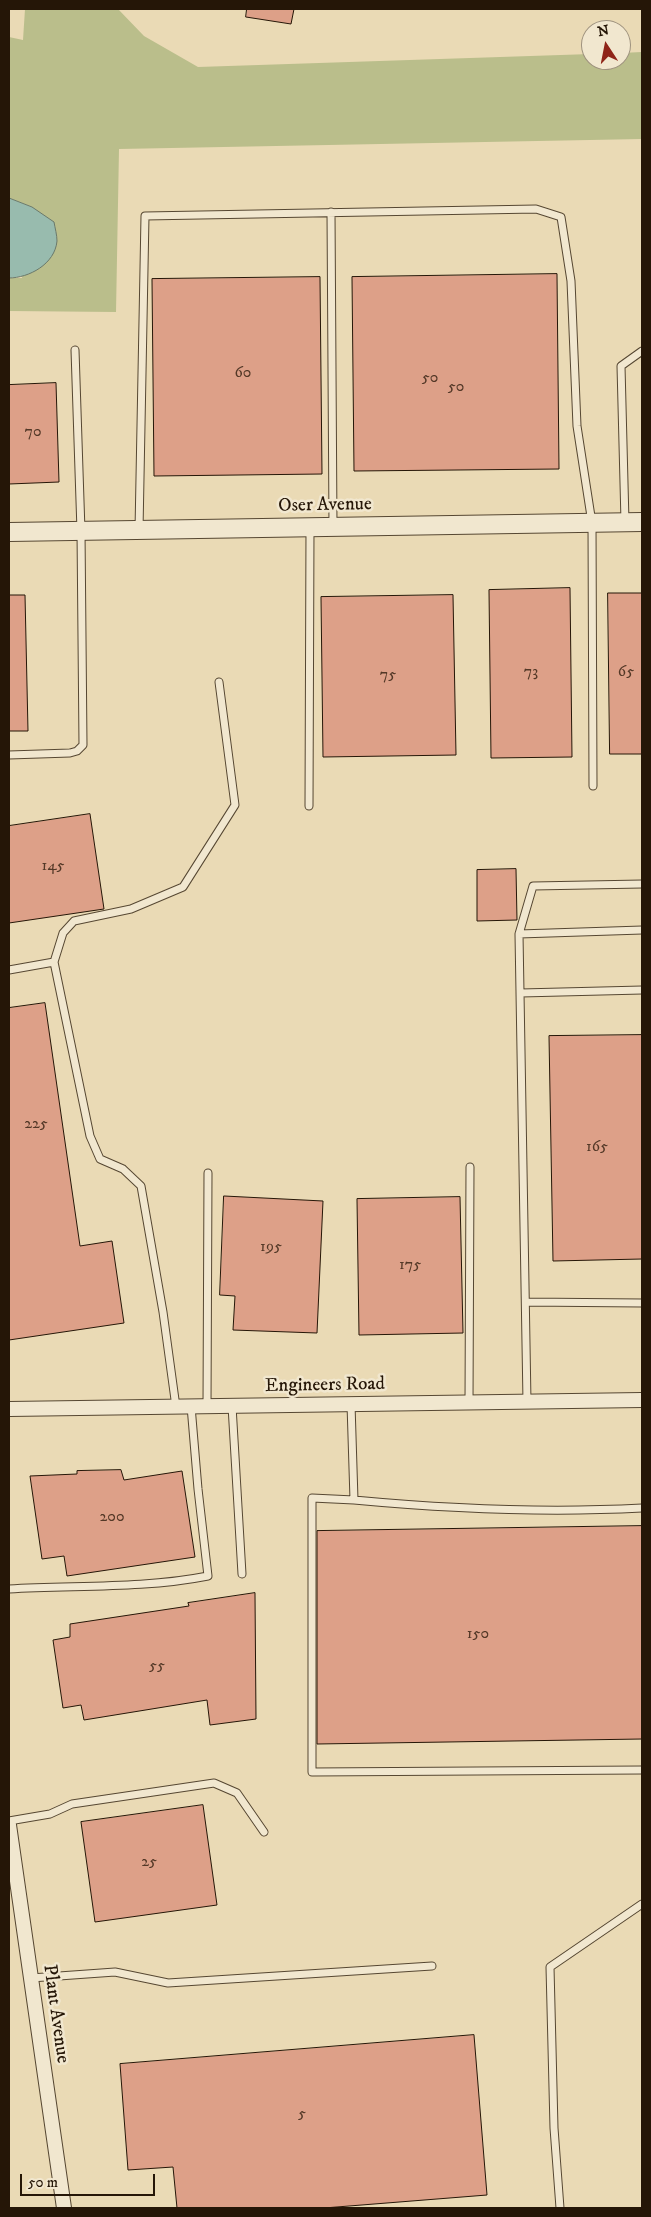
<!DOCTYPE html>
<html>
<head>
<meta charset="utf-8">
<style>
  body { margin:0 }
  #map { position:relative; width:651px; height:2217px; overflow:hidden; background:#eadab5; font-family:"IM FELL DW Pica",serif }
  canvas { display:block }
  .frame { position:absolute; inset:0; border:10px solid #251607; pointer-events:none }
  .north { position:absolute; left:581px; top:20px; width:50px; height:50px; box-sizing:border-box; background:#f1e7cf; border:1px solid #9f937f; border-radius:50%; rotate:349deg; font-size:14px; font-weight:700; line-height:20px; text-align:center; color:#251607 }
  .north::after { content:''; display:block; margin:auto; width:18px; height:22px; background:#8f2418; clip-path:polygon(50% 0,100% 100%,50% 72%,0 100%) }
  .scale { position:absolute; left:20px; top:2174px; width:135px; height:22px; box-sizing:border-box; border:2px solid #251607; border-top:0; padding-left:6px; font-size:15px; line-height:18px; white-space:nowrap; color:#251607; -webkit-text-stroke:4px #f1e7cf; paint-order:stroke }
</style>
</head>
<body>
<div id="map">
<canvas width="651" height="2217"></canvas>
<div class="frame"></div>
<div class="north">N</div>
<div class="scale">50 m</div>
</div>
<script>
const c = document.querySelector('canvas').getContext('2d');
c.lineJoin = 'round';
function fillPath(path, color) { c.fillStyle = color; c.fill(path, 'evenodd'); }
function trace(path, color, width, dash) { c.strokeStyle = color; c.lineWidth = width; c.lineCap = dash ? 'butt' : 'round'; c.setLineDash(dash || []); c.stroke(path); }
function drawText(font, color, halo, rows, align = 'center') {
  c.font = font + ' "IM FELL DW Pica",serif'; c.lineWidth = 5; c.setLineDash([]); c.textBaseline = 'middle'; c.strokeStyle = halo; c.fillStyle = color; for (const [text, x, y, turn = 0] of rows) {
    c.save(); c.translate(x, y); c.rotate((+turn || 0) * Math.PI / 180); c.textAlign = isNaN(turn) ? turn : align; if (halo) c.strokeText(text, 0, 0); c.fillText(text, 0, 0); c.restore();
  }
}
fillPath(new Path2D(`
  M25,9h93l26,27 54,31 393,-13v6h30v-7l21,-1v87l-523,10 -3,163 -107,-1v-33h13l10,-71 -23,-9v-161l14,3z`), '#babe8b');
const water = new Path2D(`
  M9,198l23,9 22,15c1,6 3,13 3,19 -2,23 -28,37 -48,37z`);
fillPath(water, '#98bbae');
trace(water, '#6a796b', 1);
const building = new Path2D(`
  M247,9h47l-3,15 -45,-7z
  M557,274l2,195 -205,2 -2,-194z
  M320,277l2,197 -168,2 -2,-197z
  M56,383l3,99 -50,2v-99z
  M570,588l2,169 -81,1 -2,-168z
  M608,593h34v161h-32z
  M9,595h16l3,136h-19z
  M453,595l3,160 -133,2 -2,-160z
  M90,814l14,95 -95,14v-97z
  M516,869l1,51 -40,1v-51z
  M45,1003l35,243 32,-5 12,82 -115,17v-332z
  M642,1035v224l-89,2 -4,-225z
  M224,1196l99,5 -6,132 -84,-3 2,-34 -15,-1z
  M460,1197l3,136 -104,2 -2,-136z
  M121,1470l3,10 58,-9 13,86 -128,19 -3,-20 -22,3 -12,-83 47,-2v-3z
  M642,1526v213l-325,5v-213z
  M255,1593l1,126 -46,6 -3,-25 -123,20 -3,-15 -18,3 -10,-68 17,-3v-13l119,-18 -1,-3z
  M203,1805l14,100 -122,17 -14,-100z
  M474,2035l13,160 -163,13h-147l-4,-41 -45,3 -8,-106z`);
fillPath(building, '#dda088');
trace(building, '#251607', 1);
const service = new Path2D(`
  M331,212l2,315
  M625,522l-4,-156 21,-15
  M139,530l6,-314 391,-7 25,8 10,64 6,145 15,97 1,263
  M9,755l61,-2 7,-2 6,-6 -2,-214 -6,-181
  M309,806l1,-278
  M519,934l123,-4
  M54,962l9,-29 11,-12 57,-12 52,-22 52,-82 -16,-123
  M9,970l45,-8 36,174 10,23 23,10 18,17 22,126 13,95
  M521,993l121,-3
  M526,1302l116,1
  M527,1402l-8,-468 14,-48 109,-2
  M469,1403l1,-236
  M351,1404l3,96 -42,-2v274l330,-2
  M207,1406l1,-233
  M232,1406l10,168
  M354,1500c96,9 192,13 288,8
  M9,1589c67,-4 133,0 199,-13l-10,-87 -7,-83
  M9,1821l41,-7 22,-10 142,-21 23,10 27,39
  M31,1978l84,-6 53,11 264,-17
  M560,2208l-6,-80 -4,-161 92,-63`);
const minor = new Path2D(`
  M9,1409l633,-9
  M9,1825l55,383`);
const tertiary = new Path2D(`
  M9,532l633,-10`);
trace(service, '#564732', 9);
trace(minor, '#564732', 16);
trace(tertiary, '#564732', 20);
trace(service, '#f1e7cf', 7);
trace(minor, '#f1e7cf', 14);
trace(tertiary, '#f1e7cf', 18);
drawText('16px', '#533827', null, [
  ["60",243,374],
  ["50",430,379],
  ["50",456,388],
  ["70",33,433],
  ["73",531,673],
  ["65",626,673],
  ["75",388,676],
  ["145",53,867],
  ["225",36,1125],
  ["165",597,1148],
  ["195",271,1248],
  ["175",410,1266],
  ["200",112,1518],
  ["150",478,1635],
  ["55",157,1667],
  ["25",149,1863],
  ["5",302,2115]
]);
drawText('19px', '#251607', '#f1e7cf', [
  ["Oser Avenue",325,506,-1],
  ["Engineers Road",325,1386,-1],
  ["Plant Avenue",55,2014,82]
]);
</script>
</body>
</html>
